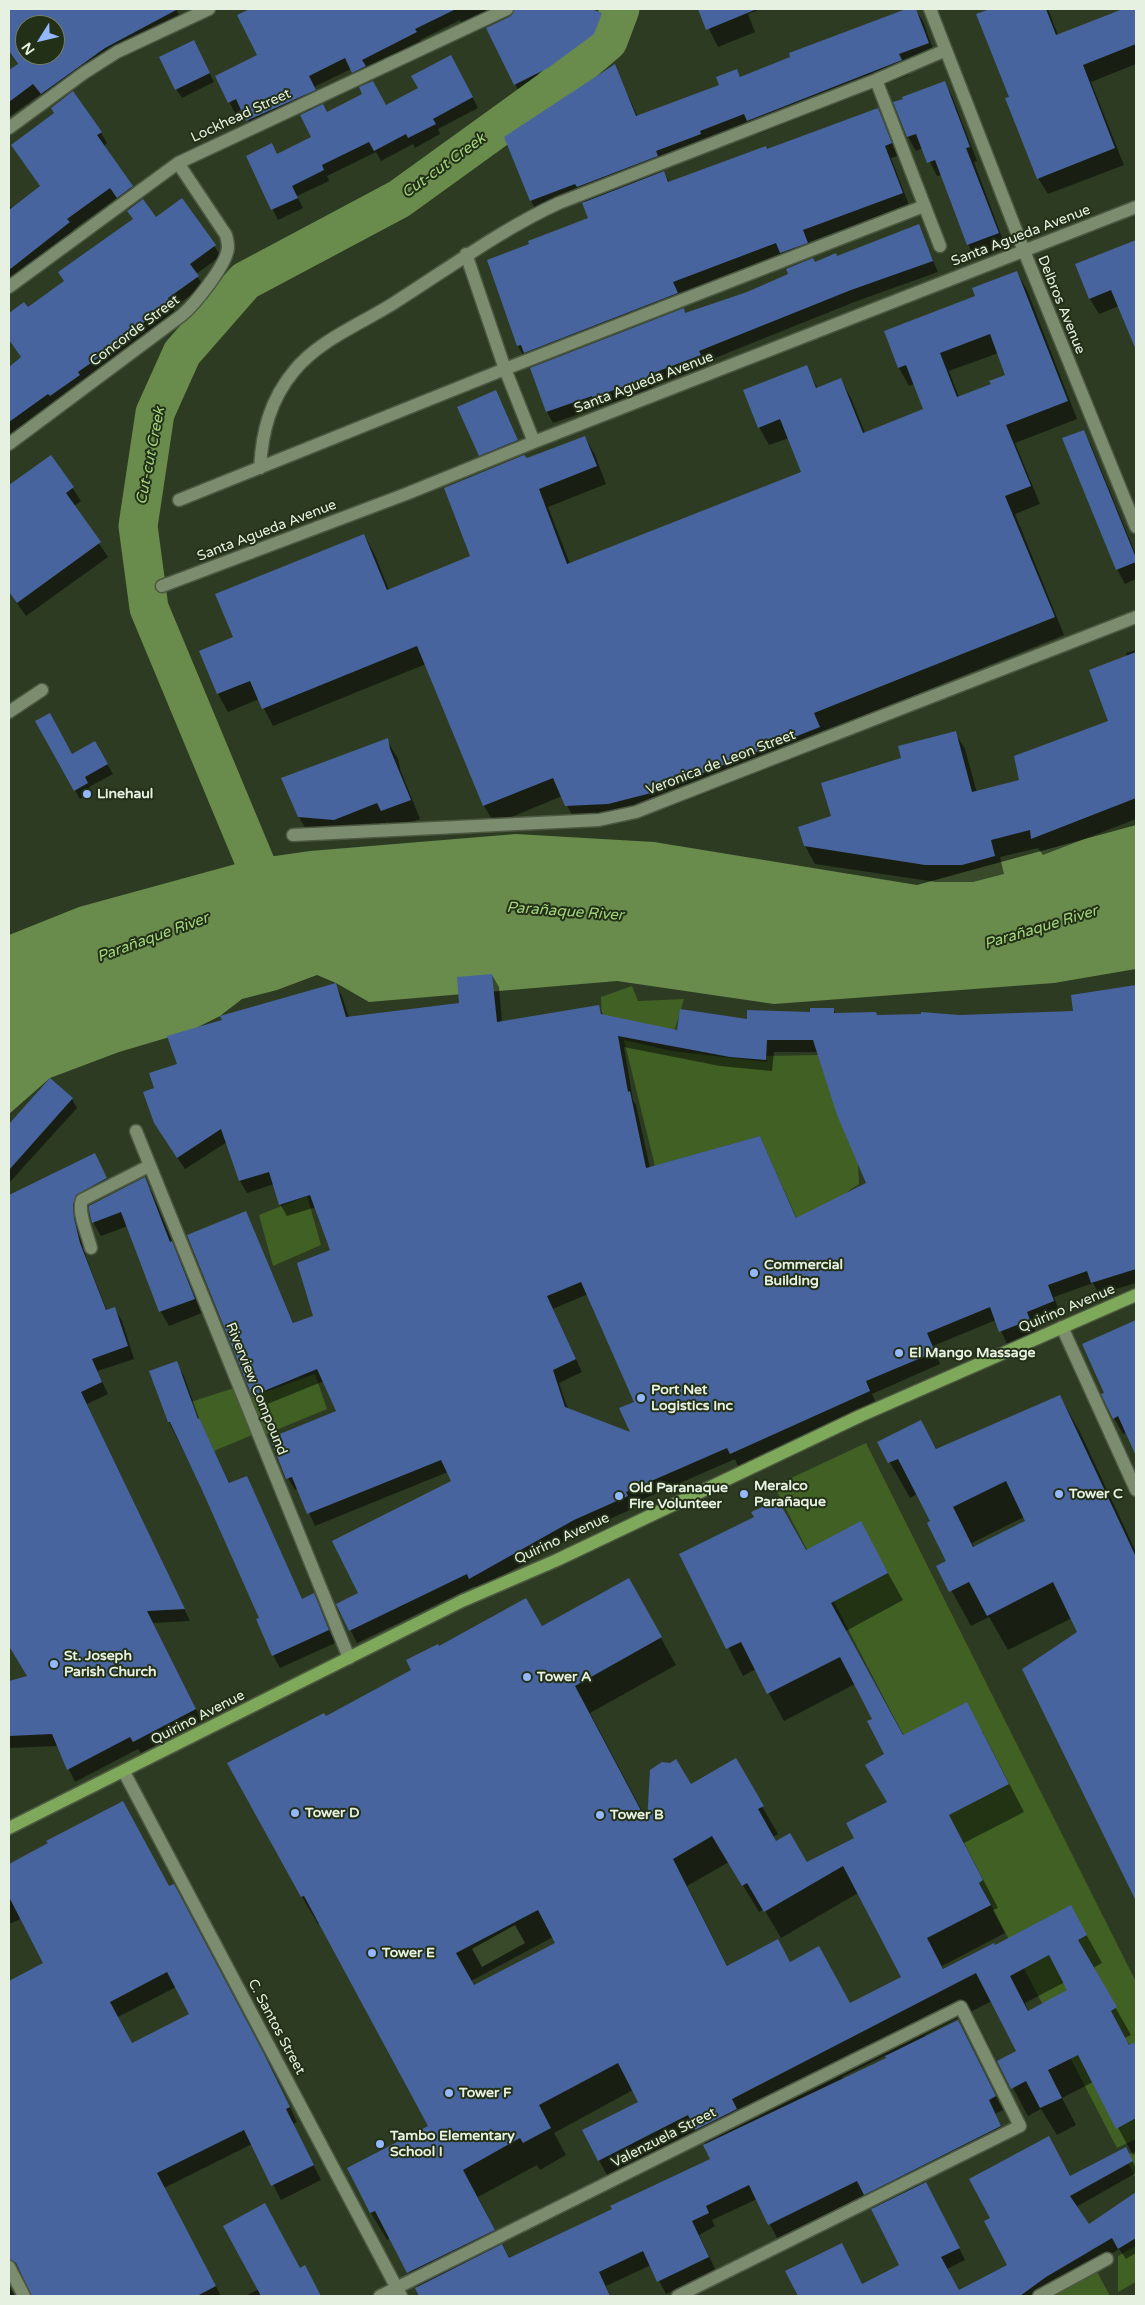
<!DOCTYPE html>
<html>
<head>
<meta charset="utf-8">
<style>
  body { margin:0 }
  #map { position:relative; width:1145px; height:2305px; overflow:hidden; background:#2d3b22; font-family:"Varela Round",sans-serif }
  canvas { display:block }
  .frame { position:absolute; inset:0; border:10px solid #e7f1e1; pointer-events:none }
  .north { position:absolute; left:15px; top:15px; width:50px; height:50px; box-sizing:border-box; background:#233018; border:1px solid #717d68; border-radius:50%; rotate:234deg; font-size:14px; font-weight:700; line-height:20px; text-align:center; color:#e7f1e1 }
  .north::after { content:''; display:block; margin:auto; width:18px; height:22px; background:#94b7fd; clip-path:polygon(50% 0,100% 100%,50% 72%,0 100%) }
</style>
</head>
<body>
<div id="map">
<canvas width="1145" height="2305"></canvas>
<div class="frame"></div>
<div class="north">N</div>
</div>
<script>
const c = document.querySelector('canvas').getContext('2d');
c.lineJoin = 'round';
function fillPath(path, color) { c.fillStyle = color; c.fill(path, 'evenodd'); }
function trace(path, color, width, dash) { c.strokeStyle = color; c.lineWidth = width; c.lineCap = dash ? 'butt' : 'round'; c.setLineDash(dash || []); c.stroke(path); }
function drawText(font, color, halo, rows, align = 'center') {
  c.font = font + ' "Varela Round",sans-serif'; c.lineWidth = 4; c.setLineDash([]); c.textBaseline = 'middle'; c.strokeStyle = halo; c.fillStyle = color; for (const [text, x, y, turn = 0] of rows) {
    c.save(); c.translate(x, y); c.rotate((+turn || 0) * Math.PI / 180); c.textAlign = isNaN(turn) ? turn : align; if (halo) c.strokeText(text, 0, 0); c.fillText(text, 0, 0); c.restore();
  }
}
fillPath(new Path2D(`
  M632,986l6,15 46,-2 -12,40 -70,-13 -1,-29z
  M624,1040l48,11 95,11 -1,-6 52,-1 40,108 1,21 -12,8 14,138 19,45 -13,6 -107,-245 -105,30z
  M307,1196l14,49 -48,21 -14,-51z
  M315,1374l12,35 -63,26 -13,-38z
  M237,1387l15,48 -38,16 -23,-49z
  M866,1443l270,539v157l-19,9 -343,-662z
  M1136,2151v28l-11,-23z
  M1136,2246v36l-18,10v-36z
  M1095,2268l15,28h-67z`), '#406024');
fillPath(new Path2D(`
  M1136,825v144l-82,14 -280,21 -157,-23 -248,21 -33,-19 -19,-8 -40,15 -35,9 -22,17 -30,15 -71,21 -69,26 -41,36v-179l70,-28 175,-48 56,-8 206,-17 138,8 263,43z
  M515,1925l10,18 -43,24 -10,-18z`), '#698c4d');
fillPath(new Path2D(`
  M9,9h167l6,12 -71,38 -63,45 -7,-10 -32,23v-45l9,-7 -9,-14zM25,25h30v30h-30z
  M252,9h244l-32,19 -4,-8 -40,20 2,3 -63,40 -8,-14 -37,18 7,13 -67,30 -12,-21 -7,4 -6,-11 30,-46 -20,-40z
  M521,9h37l5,10 8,-3 -2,-7h18l14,5 8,14 -7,20 -46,35 -33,15 -8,-14 -3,-67 4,-5z
  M699,9h62l-13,5 7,18 -37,15z
  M910,9h5l8,12 13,37 -29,11 2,6 -153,60 -4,-7 -88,37 1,5 -2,1 7,12 97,-32 111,-41 20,46 -7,2 18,47 -100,37 5,13h-32l-103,39 5,11 -159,53 -7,-12 -29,-85 101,-42 -6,-21 -45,17 -8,-14 83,-135 24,51 83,-32 16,-14 4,7 51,-20 -2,-4z
  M994,9h54l10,26 68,-26h10v55l-45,18 33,83 -76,29 -10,-16 -28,-81 -32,-82z
  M198,51l16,31 -32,16 -6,-9z
  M457,67l21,41 -40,21 2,5 -25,14 -2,-4 -32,17 -5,-9 -49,24 2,5 -32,15 6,12 -25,12 -31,-64 30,-1 36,-17 14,-24 59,-7z
  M944,82l8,14 25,65 -3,1 32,86 -30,11 -8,-15 -26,-69 -5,1 -14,-28 -7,3 -8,-14 -13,-34z
  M72,93l29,40 6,10 -3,3 34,51 -14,11 -7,-10 -44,32 2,4 -66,46v-76l3,5 29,-22 -29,-42 44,-31z
  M182,200l39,56 -25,18 7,12 -30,22 3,5 -167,124v-69l13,-10 -13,-18v-25l15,-11 4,5 37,-27 69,-62 -6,-9 28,8z
  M918,226l20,46 -81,29 -152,61 1,4 -53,20 2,6 -24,9 -3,-4 -75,26 -6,-11 -16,-43 216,-76 68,-30 22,-6z
  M1136,241v99l-17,-34 -20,8 -9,-15 -14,-34z
  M1017,272l10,18 50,129 -62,24 25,61 -25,10 49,121 -241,97 6,13 -164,64 -46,12 -42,3 -15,-28 -67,28 -11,-18 -58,-142 -153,62 -14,-27 -31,13 -10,-18 -17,-42 33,-14 130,-103 10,18 15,37 82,-33 55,-97 59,-23 10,18 11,29 -58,23 22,57 232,-91 -13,-35 -20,7 -10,-18 47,-61 12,23 23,-9 10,18 14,35 59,-23 -10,-26 -5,2 -10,-18 -14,-37 92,-34zM998,353l9,23 -15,9 -33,12 -10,-26z
  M501,401l21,48 -36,15 -6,-9z
  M1083,431l8,14 45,110v24l-11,5 -8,-15z
  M51,456l30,45 -7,5 34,51 -82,59 -17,-24v-105z
  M1136,650v169l-93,36 -5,-7 -38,9 4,17 -31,8h-37l-121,-18 -10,-18 28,-29 70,-58 52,-27 10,17 12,44 43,-12 90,-60 17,-65 -1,-3z
  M37,722l34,33 24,-12 18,31 -24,13 3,6 -12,6z
  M387,740l11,19 2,10 20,50 -27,11 -5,-8 -43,17 -35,-3 -11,-19z
  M492,975l7,12 3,35 96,-16 6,10 74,15 155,-22 3,5 41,2h83l115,-4 -3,-15 64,-11v297l-37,11 -6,-11 -39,14 6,16 -27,11 3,9 -29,11 -11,-24 -63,26 7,18 -68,30 4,9 -138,63 -3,-7 -103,45 2,4 -53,24 -104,58 -2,-4 -118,57 -20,-39 22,-11 94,-111 -5,-10 -133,54 -17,-37 -3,1 -7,-12 49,-66 -13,-31 -64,26 -7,-12 -8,-183 49,112 20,-7 18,-66 -16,-44 -29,9 -7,-12 -6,-20 -27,9 -7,-12 -13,-39 -42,27 -23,-34 -6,-46 22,-24 157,-81 7,12 7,22 112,-13zM624,1047l96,19 52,5 2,-19h44l49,132 -70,35 -37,-82 -110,31 -14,-63 -3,-5zM588,1294l47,108 -3,32 -64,-25 -9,-26 23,-11 -29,-63z
  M50,1079l22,20 5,9 -68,75v-57z
  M95,1155l18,36 -31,16 -2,25 6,25 21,54 8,-2 7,12 12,38 -37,12 11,23 -21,10 103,217 -37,2 49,98 -61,32 -3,-4 -63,33 -17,-36 -49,2v-66l20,-5 -20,-32v-449z
  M144,1179l8,14 50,120 -33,13 -8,-14 -33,-86 -27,10 -8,-14z
  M1136,1321v132l-9,-21 -4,2 -9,-16 -8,-25 -23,-48z
  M176,1363l8,13 17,48 29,60 16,-7 56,123 12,-5 21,48 -55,25 -7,-13 -12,-37 -58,-128 -34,-68z
  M1060,1397l20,35 56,120v345l-112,-227 54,-37 -6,-15 -64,32 -19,-33 -18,9 -33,-60 10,-5 -17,-39 -14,-28 -7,4 -31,-55 42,-21 16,28zM1024,1517l2,5 -51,26 -3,-5z
  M860,1523l43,77 -57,31 58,105 78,-5 42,81 -60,31 34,65 -5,2 12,23 -63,33 2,4 50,-23 92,-13 16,29 -9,5 38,67 -6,3 11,16v99l-3,2 -40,-73 -31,16 14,27 -19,10 -16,-26 -13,7 -29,-54 19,-10 -26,-51 -67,34 1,2 32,-15 45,88 -8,4 13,26 -83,41 40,79 -18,9 12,22 50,-25 61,-88 56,-29 10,19v5l-60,34 12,19 48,-32v59l-10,6 -7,-10 -78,47h-242l-12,-24 76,13 38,-19 -36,-71 -88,43 -20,-39 -45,21 3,6 -16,9 17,36 -50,23 -15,-29 -45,21 4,10h-188l-32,-58 -3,2 -16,-27 -23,-45 82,-41 -110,-204 -2,1 -16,-27 -73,-134 96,-45 88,-48 26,-23 103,-21 86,-47 48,86 -86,48 59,111 41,-38 45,-26 43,74 -6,3 4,6 30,21 49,-25 33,-36 -2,-48 -12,-36 -19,-35 -71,37 -28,-52 -13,7 -62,-121 125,-3zM729,1862l30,50 5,-3 17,29 77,-45 45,84 -53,27 -60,-41 -62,4 -41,-81zM553,1937l3,6 -82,43 -3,-5zM1065,1982l4,9 -40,21 -4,-9zM886,2055l1,3 -44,21 -1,-2zM633,2090l6,12 -56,29 31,57 90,-46 8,17 -99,51 -103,49 -32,-62 59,-32 3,5 26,-15 -12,-22z
  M49,1844l120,44 102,180 26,54 -4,2 28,56 -40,20 -29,-56 -88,44 57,108h-189l-7,-19 -6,-4 -9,5 -1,8 6,10h-6v-41l11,-6 -11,-21v-246l35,-18 -23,-45 -12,5v-59zM176,1987l14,27 -58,31 -14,-28z
  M300,2269l13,13 8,14h-76z`), '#0007');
trace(new Path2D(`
  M269,896l-120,-288 -11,-82 17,-113 27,-60 63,-72 154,-82 151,-109 58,-49 12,-32`), '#698c4d', 39);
fillPath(new Path2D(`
  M9,9h169l-73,39 -64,46 -8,-10 -24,18v-32l9,-6 -9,-13zM25,25h30v30h-30z
  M250,9h206l-41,20 2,3 -55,28 4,6 -14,7 -7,-15 -36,18 7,14 -70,31 -10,-22 -8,4 -13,-27 42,-21 -20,-40z
  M515,9h76l11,4 -8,21 -46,34 -34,17 -28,-57 25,-12z
  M698,9h59l-51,21z
  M906,9h10l13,34 -30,11 3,6 -155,61 -3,-7 -44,17 1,3 -45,17 2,5 -81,31 -2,-3 -45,17 -26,-64 111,-73 21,52 83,-31 -3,-8 21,-8 3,8 50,-20 -1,-4z
  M990,9h56l10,26 67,-26h13v35l-53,21 32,83 -78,31 -32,-81 4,-1 -33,-83z
  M194,40l16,33 -35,17 -16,-33z
  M451,55l22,42 -40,22 3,5 -28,14 -2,-4 -32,17 -5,-9 -47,23 2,5 -32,16 6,12 -27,12 -25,-54 26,-13 5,11 34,-17 -11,-22 23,-11 4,8 35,-18 -3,-7 14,-6 13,24 32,-17 -7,-12z
  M945,81l25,66 -4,1 33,85 -32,12 -32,-85 -8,3 -11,-29 -9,3 -14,-35 10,-3 -1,-2z
  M73,91l29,41 -5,3 36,51 -16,12 -7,-10 -43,31 3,3 -61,48v-60l31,-24 -29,-41 43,-32 -3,-5z
  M878,108l14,35 -7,3 18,47 -100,37 5,13 -28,10 -4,-10 -103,39 5,11 -154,60 -3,-8 -4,1 -30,-86 42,-16 -1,-3 60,-23 -6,-15 82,-32 4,11 98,-36 1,3z
  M182,198l34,47 -26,19 9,12 -31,22 3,5 -32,23 3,4 -29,22 -2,-3 -33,23 2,3 -30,21 -2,-2 -39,28v-55l12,-10 -12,-17v-27l15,-11 4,5 36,-26 -6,-9 75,-53 -6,-8 16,-12 13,18z
  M919,224l14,37 -82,29 -152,61 2,4 -53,20 2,6 -27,10 -1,-4 -30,11v-2l-46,16 -16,-44 154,-60 1,5 62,-21 41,-18 -2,-5 27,-11 2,4 21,-9 1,3z
  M1136,240v110l-25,-60 -22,9 -14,-35z
  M1017,271l51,130 -62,24 25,61 -26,10 50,121 -241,96 6,14 -165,65 -47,12 -43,2 -12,-28 -70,28 -66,-160 -155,63 -12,-28 -33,13 -18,-43 34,-14 -18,-43 149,-60 23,56 83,-34 -26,-68 80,-33 3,3 58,-22 12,30 -58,23 28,75 234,-92 -21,-53 -22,9 -15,-38 64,-25 9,23 25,-10 22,55 60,-24 -17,-44 -8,3 -14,-37 91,-35 -3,-8zM990,334l15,41 -16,6 2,3 -34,13 -17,-44z
  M496,390l22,50 -39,16 -22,-49z
  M1084,430l52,128v4l-20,8 -54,-132z
  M51,455l23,32 -8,6 35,49 -84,61 -8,-11v-107z
  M1136,652v146l-105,41 -1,-9 -39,10 4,16 -33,9h-37l-121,-19 -6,-19 33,-11 -10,-33 80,-25 -3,-12 58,-15 16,61 47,-12 -5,-24 94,-35 -19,-51z
  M50,713l22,41 23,-13 13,23 -23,13 3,6 -14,8 -39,-70z
  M388,738l2,11 21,51 -30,11 -4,-8 -43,17 -36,-3 -17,-39z
  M492,974l5,48 102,-17 2,9 76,16 3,-21 67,10v-9l63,2v-4h24v5l42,-1 1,3 44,-1v-2l39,3 113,-4 -2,-16 65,-10v284l-45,14 -4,-12 -39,14 6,16 -27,11 3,8 -31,12 -9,-25 -63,26 8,19 -69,29 4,10 -140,63 -3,-6 -101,44 2,4 -54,24 -105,59 -2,-5 -118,57 -13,-27 22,-11 -26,-52 119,-60 -10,-21 -134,54 -15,-37 -6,2 -16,-41 66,-27 -19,-42 -65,27 -65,-161 59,-24 47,112 20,-7 -16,-53 33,-13 -20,-55 -31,10 -10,-33 -30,9 -18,-52 -44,29 -23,-35 -11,-31 11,-4 -5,-15 28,-9 -10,-28 55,-16 -2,-4 116,-33 10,34 113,-14 -2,-26zM618,1036l112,21 36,3 1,-20h46l24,75 29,68 -70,35 -36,-82 -114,32 -16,-77 -2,1zM581,1282l53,120 -15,6 11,24 -65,-25 -12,-37 23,-11 -29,-63z
  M50,1078l23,20 -64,72v-46z
  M95,1153l12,25 -31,17 -3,10 1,13 6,25 26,67 9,-3 13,39 -36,13 10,23 -21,10 104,217 -38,2 49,98 -63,33 -3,-5 -63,33 -15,-36 -43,2v-55l18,-5 -18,-30v-451z
  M145,1177l25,65 2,-1 23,58 -36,13 -38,-100 -29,11 -3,-13v-4z
  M1136,1320v136l-18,-40 -5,3 -12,-25 3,-1 -22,-49z
  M177,1361l21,58 1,-1 30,65 18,-7 55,123 12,-6 15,37 -57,26 -16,-37 3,-1 -57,-128 -32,-68h-2l-19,-51z
  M1060,1395l76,162v344l-114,-232 55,-37 -24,-50 -66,34 -18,-34 -20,10 -13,-26 10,-5 -19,-38 3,-2 -32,-62 -10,4 -11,-21 44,-22 15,29zM1006,1481l19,40 -52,26 -20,-40z
  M778,1500l28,50 55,-29 27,52 -57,30 72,132 64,-33 42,82 -60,31 34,65 -4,3 12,22 -64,33 16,31 51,-26 1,2 76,-40 16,30 -9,5 39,67 -6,4 18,34 7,-3v76l-20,11 -38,-74 -30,15 14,28 -22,10 -14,-27 -15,8 -14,-28 19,-10 -40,-78 -244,126 5,10 -42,21 -7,-15 -90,46 -16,-31 56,-28 -20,-39 -79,42 12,23 -28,15 -3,-5 -57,32 32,60 -88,43 -32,-62 -5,2 -23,-45 81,-42 -124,-230 -3,1 -74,-134 97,-50 2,3 85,-46 -5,-10 32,-16 1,2 87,-48 16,28 87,-48 33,59 -87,49 72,136 3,-52 12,-8 8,1 6,-4 15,25 45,-26 28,48 -6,3 18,32 14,-8 17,29 47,-24 -8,-15 41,-21 -22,-37 19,-11 -17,-33 5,-2 -32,-62 -73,37 -26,-52 -15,7 -47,-95 75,-37 -3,-5zM712,1836l30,50 5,-3 17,29 79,-46 58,111 -51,26 -31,-57 -29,16 -12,-23 -51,27 -54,-107zM538,1910l17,33 -81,42 -18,-32zM1049,1955l18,35 -39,21 -18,-35z
  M123,1801l46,85 5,-2 89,168 27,55 -4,2 28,56 -43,21 -27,-56 -87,43 59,113 -19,10h-165l-16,-33 -7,-4v-278l34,-18 -34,-66v-33l39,-21 -2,-2zM167,1972l22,42 -57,29 -22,-41z
  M958,2020l38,76 -7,4 12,26 -137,69 -7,-14 -89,44 -19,-40 -43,21 3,7 -17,8 17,36 -52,25 -14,-31 -44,21 11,24h-191l-4,-8 87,-44 7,14 103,-49 -2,-3 100,-47 -7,-14 183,-87 -1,-2z
  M1049,2136l21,40 56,-29 7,14 -63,35 19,28 47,-32v46l-18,11 -6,-11 -66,39 -26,19h-222l-13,-25 57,-28 20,41 37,-19 -28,-56 55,-27 34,66 -19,9 18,33 48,-25 -23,-44 6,-3 -21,-39z
  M265,2203l35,65 5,-3 16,31h-60l-38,-70z`), '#48649e');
const minor = new Path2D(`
  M930,9l94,242 112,276
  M876,80l64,166
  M9,128l75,-55 33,-21 92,-43
  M466,254l39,115 29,73
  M9,287l169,-124 329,-154
  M9,444l173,-129c13,-11 46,-52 46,-68 0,-4 -1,-8 -2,-12l-48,-72
  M260,468c2,-36 10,-68 34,-97 25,-31 67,-47 100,-68 54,-34 106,-73 165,-100l317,-123 70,-30
  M179,500l326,-131 419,-163
  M162,586l244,-92 128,-52 602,-235
  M9,712l33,-22
  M293,835l306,-15 37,-8 500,-195
  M136,1131l213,527
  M91,1248c-3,-13 -14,-36 -9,-48l67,-34
  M1062,1327l74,163
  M124,1772l277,524
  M9,2267l15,29
  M380,2296l581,-289 59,119 -342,170
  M1039,2296l68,-37`);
const major = new Path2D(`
  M9,1828l453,-227 95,-41 303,-144 276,-121`);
trace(minor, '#4c5841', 15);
trace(major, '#4c5841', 15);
trace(minor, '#7b8c6f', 12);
trace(major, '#7ea85a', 12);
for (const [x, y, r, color] of [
  [87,794,5,"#94b7fd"],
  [754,1273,5,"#94b7fd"],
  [899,1353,5,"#94b7fd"],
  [641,1398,5,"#94b7fd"],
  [744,1494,5,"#94b7fd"],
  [1059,1494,5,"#94b7fd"],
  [619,1496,5,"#94b7fd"],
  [54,1664,5,"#94b7fd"],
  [527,1677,5,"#94b7fd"],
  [295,1813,5,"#94b7fd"],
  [600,1815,5,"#94b7fd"],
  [372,1953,5,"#94b7fd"],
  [449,2093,5,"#94b7fd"],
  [380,2144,5,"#94b7fd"]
]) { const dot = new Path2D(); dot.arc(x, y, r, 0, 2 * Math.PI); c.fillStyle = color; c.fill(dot); trace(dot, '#233018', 2); }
drawText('14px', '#e7f1e1', '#233018', [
  ["Lockhead Street",241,116,-25],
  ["Santa Agueda Avenue",1021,236,-21],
  ["Delbros Avenue",1061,305,68],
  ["Concorde Street",135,331,-37],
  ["Santa Agueda Avenue",644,383,-21],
  ["Santa Agueda Avenue",267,531,-21],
  ["Veronica de Leon Street",721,763,-21],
  ["Quirino Avenue",1067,1309,-23],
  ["Riverview Compound",256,1389,68],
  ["Quirino Avenue",562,1539,-25],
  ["Quirino Avenue",198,1718,-27],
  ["C. Santos Street",276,2027,62],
  ["Valenzuela Street",664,2138,-27]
]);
drawText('bold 14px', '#e7f1e1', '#233018', [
  ["Linehaul",97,794],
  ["Commercial",764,1265],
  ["Building",764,1281],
  ["El Mango Massage",909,1353],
  ["Port Net",651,1390],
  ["Logistics Inc",651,1406],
  ["Meralco",754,1486],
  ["Parañaque",754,1502],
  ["Old Paranaque",629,1488],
  ["Fire Volunteer",629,1504],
  ["Tower C",1069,1494],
  ["St. Joseph",64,1656],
  ["Parish Church",64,1672],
  ["Tower A",537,1677],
  ["Tower D",305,1813],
  ["Tower B",610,1815],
  ["Tower E",382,1953],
  ["Tower F",459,2093],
  ["Tambo Elementary",390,2136],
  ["School I",390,2152]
], 'left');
drawText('italic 15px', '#a5d67d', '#233018', [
  ["Cut-cut Creek",444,166,-36],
  ["Cut-cut Creek",151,456,-79],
  ["Parañaque River",565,912,4],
  ["Parañaque River",1041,928,-17],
  ["Parañaque River",153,938,-20]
]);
</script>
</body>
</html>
